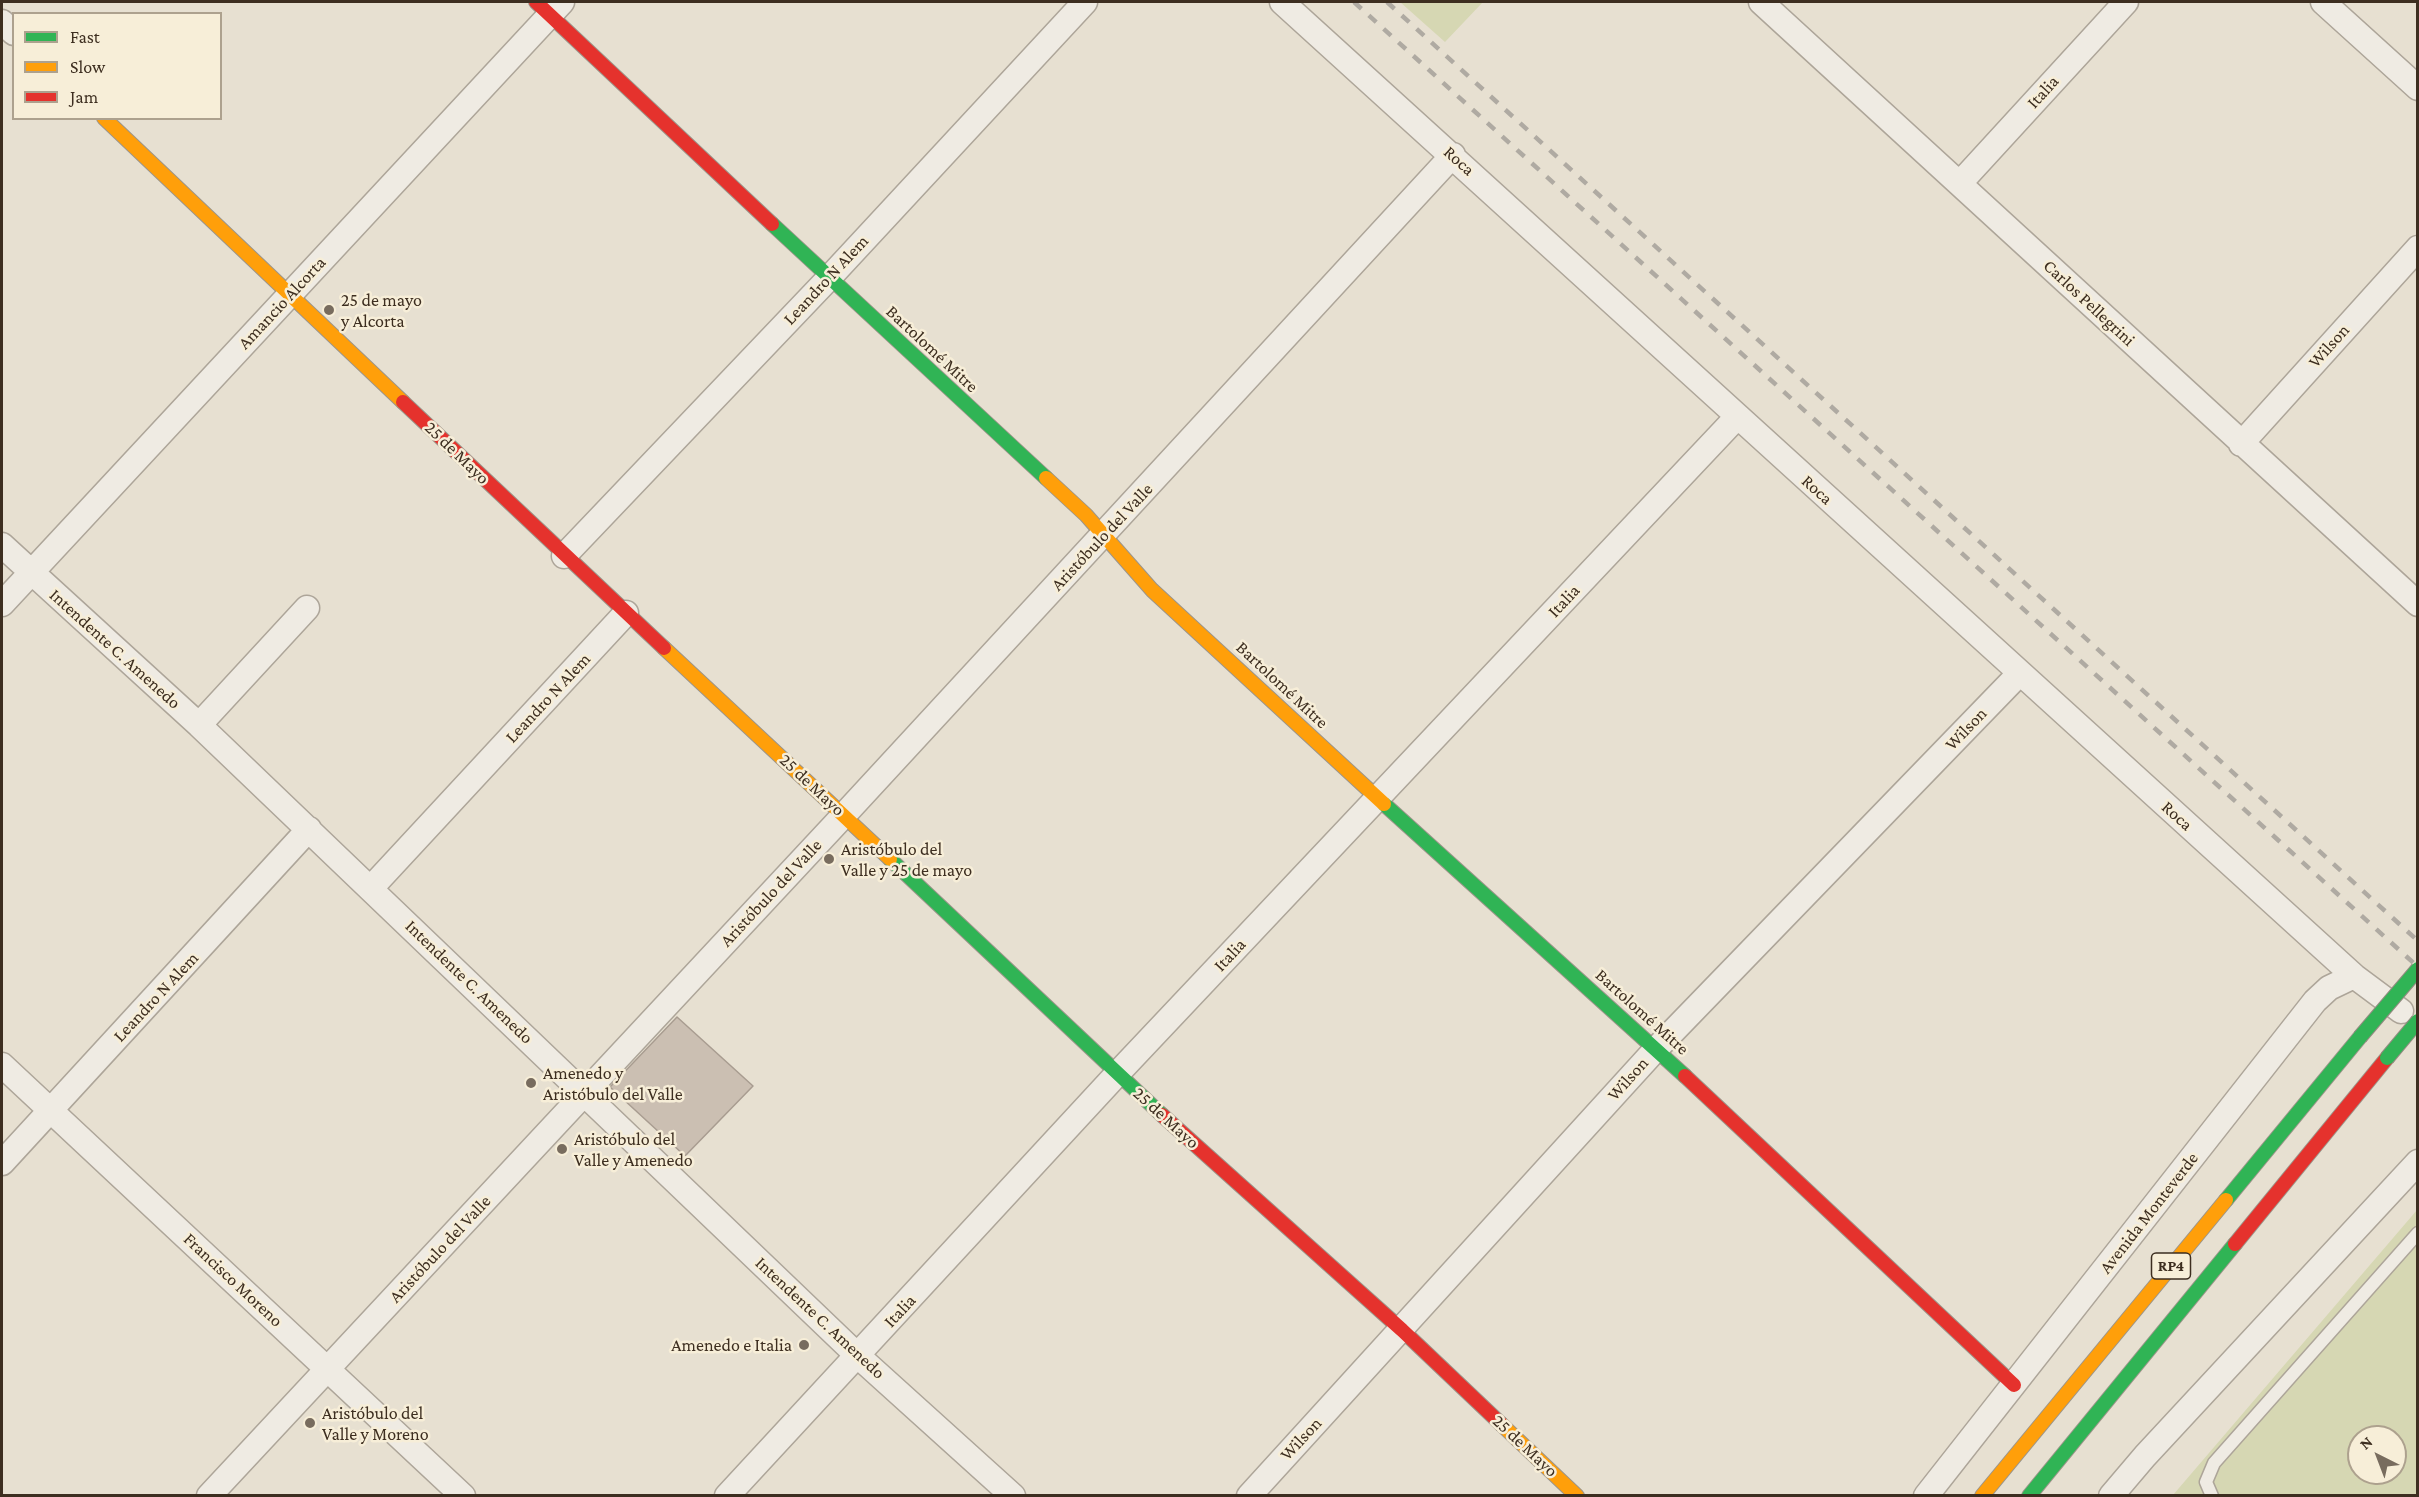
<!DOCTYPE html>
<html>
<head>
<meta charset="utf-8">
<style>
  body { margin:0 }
  #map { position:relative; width:2419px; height:1497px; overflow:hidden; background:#e7e0d1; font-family:"Crimson Pro",serif }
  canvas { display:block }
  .frame { position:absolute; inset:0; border:3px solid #3d2e20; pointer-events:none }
  .legend { position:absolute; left:12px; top:12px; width:210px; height:108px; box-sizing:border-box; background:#f7eed8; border:2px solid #ada18e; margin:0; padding:8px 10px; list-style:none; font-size:18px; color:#3d2e20 }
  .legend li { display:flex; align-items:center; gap:12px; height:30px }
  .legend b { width:30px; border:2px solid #ada18e }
  .north { position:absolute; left:2347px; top:1425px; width:60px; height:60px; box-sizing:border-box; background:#f7eed8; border:2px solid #ada18e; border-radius:50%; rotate:318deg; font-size:16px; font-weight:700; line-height:24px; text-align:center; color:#3d2e20 }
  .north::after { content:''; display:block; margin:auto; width:21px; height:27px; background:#786c5e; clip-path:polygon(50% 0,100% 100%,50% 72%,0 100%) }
</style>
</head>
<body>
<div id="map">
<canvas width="2419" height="1497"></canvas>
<div class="frame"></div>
<ul class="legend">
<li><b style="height:8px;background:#30b455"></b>Fast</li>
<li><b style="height:8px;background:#ff9f0a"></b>Slow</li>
<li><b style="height:8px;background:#e5322d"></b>Jam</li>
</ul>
<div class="north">N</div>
</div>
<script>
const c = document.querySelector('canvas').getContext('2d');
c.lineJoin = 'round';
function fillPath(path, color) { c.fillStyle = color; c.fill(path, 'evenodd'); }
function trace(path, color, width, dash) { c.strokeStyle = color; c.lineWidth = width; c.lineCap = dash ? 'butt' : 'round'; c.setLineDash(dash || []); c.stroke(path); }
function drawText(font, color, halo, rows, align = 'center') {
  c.font = font + ' "Crimson Pro",serif'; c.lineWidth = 5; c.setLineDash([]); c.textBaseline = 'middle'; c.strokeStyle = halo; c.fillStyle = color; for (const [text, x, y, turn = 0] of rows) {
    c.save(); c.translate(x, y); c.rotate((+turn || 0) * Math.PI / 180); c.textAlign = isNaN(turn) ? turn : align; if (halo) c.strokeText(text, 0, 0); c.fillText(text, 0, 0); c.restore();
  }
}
fillPath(new Path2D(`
  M1400,2h83l-38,40z
  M2417,1210v285h-244zM2359,1437h36v36h-36z`), '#d6d7b3');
const building = new Path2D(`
  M677,1017l76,69 -68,70 -75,-69z`);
fillPath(building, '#cbbfb2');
trace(building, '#a89c90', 1.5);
const lane = new Path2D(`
  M2212,1496l-6,-14 8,-19 204,-230`);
const street = new Path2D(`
  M1282,2l1072,974
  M1761,2l657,602
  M2323,2l95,86
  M2,22l12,11
  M1960,183l166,-181
  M2241,444l177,-196
  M2,545l197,180 659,631 155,140
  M564,556l265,-278 256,-276
  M2,604l560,-602
  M199,725l108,-117
  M371,888l255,-275
  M2,1065l461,431
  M2,1163l307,-334
  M209,1496l635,-681 609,-660
  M727,1496l390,-422 620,-657
  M1249,1496l407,-447 363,-375
  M1926,1496l389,-495 14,-13 25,-12 47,35
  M2111,1496l34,-40 273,-294`);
const fast = new Path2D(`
  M772,224l274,254
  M1384,804l301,272
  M890,859l272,256
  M2226,1200l134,-163
  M2029,1496l206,-252`);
const slow = new Path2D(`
  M104,118l299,284
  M1046,478l40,37 66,75 232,214
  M664,648l226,211
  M1501,1424l76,72
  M1982,1496l244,-296`);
const jam = new Path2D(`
  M536,2l236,222
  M403,402l261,246
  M1685,1076l329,309
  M1162,1115l240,215 99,94
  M2235,1244l152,-186`);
trace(lane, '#ada599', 15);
trace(street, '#ada599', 27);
trace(fast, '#9c958a', 16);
trace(slow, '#9c958a', 16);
trace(jam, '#9c958a', 16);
trace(lane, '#efebe3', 12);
trace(street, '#efebe3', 24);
trace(fast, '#30b455', 14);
trace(slow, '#ff9f0a', 14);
trace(jam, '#e5322d', 14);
trace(new Path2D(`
  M1354,2l1064,965
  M1387,2l1031,939`), '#afaaa2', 4.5, [10, 10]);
const fastBridge = new Path2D(`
  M2360,1037l58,-68
  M2387,1058l31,-37`);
trace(fastBridge, '#928b80', 16, []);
trace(fastBridge, '#30b455', 14);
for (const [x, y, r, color] of [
  [329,310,6,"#786c5e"],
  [829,859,6,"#786c5e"],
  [531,1083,6,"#786c5e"],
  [562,1149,6,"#786c5e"],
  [804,1345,6,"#786c5e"],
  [310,1423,6,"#786c5e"]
]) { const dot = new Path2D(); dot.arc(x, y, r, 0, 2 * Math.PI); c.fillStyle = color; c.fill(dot); trace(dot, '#f7eed8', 2); }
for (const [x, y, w] of [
  [2171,1266,39]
]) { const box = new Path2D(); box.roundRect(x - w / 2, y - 13, w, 26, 4.5); c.fillStyle = '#f7eed8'; c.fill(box); trace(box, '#3d2e20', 1.5); }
drawText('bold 16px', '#3d2e20', null, [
  ["RP4",2171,1266]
]);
drawText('18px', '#3d2e20', '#f7eed8', [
  ["Italia",2043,92,-48],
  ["Roca",1459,161,42],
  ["Leandro N Alem",826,280,-47],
  ["Amancio Alcorta",282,303,-47],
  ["Carlos Pellegrini",2089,303,43],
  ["Wilson",2329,346,-48],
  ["Bartolomé Mitre",932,349,43],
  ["25 de Mayo",457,453,44],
  ["Roca",1817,490,42],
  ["Aristóbulo del Valle",1102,537,-47],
  ["Italia",1564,601,-47],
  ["Intendente C. Amenedo",115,649,42],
  ["Bartolomé Mitre",1282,685,43],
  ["Leandro N Alem",548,698,-47],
  ["Wilson",1966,729,-46],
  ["25 de Mayo",812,785,43],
  ["Roca",2177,816,42],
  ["Aristóbulo del Valle",771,893,-47],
  ["Italia",1230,955,-47],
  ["Intendente C. Amenedo",469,982,44],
  ["Leandro N Alem",156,997,-47],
  ["Bartolomé Mitre",1642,1012,42],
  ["Wilson",1628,1079,-48],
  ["25 de Mayo",1166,1118,42],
  ["Avenida Monteverde",2149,1213,-52],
  ["Aristóbulo del Valle",440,1249,-47],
  ["Francisco Moreno",233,1280,43],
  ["Italia",900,1311,-47],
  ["Intendente C. Amenedo",820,1318,43],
  ["Wilson",1301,1439,-47],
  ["25 de Mayo",1525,1446,43]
]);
drawText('18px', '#3d2e20', '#f7eed8', [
  ["25 de mayo",341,300],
  ["y Alcorta",341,321],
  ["Aristóbulo del",841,849],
  ["Valle y 25 de mayo",841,870],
  ["Amenedo y",543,1073],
  ["Aristóbulo del Valle",543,1094],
  ["Aristóbulo del",574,1139],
  ["Valle y Amenedo",574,1160],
  ["Amenedo e Italia",792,1345,"right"],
  ["Aristóbulo del",322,1413],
  ["Valle y Moreno",322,1434]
], 'left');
</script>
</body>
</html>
